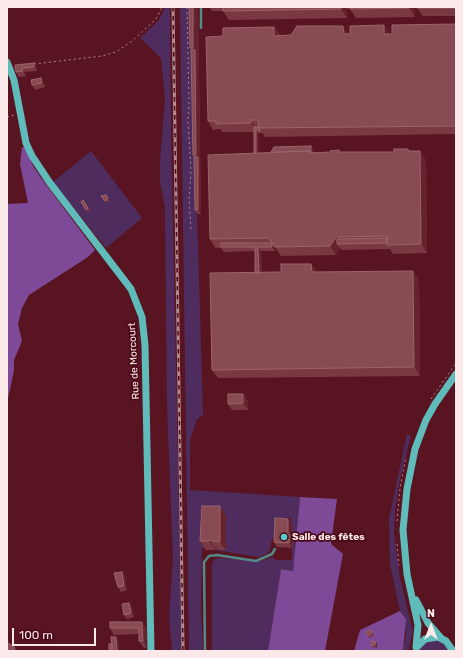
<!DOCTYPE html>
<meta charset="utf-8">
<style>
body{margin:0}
#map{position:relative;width:463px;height:658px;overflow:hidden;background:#581521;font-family:Rubik,sans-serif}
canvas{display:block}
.frame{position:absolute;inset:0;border:8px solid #fbe9ea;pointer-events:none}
.north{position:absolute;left:411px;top:606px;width:40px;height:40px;-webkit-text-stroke:3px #4c0818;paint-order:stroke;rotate:0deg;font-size:11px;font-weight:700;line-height:16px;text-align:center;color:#fbe9ea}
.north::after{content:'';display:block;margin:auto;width:14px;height:18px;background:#fbe9ea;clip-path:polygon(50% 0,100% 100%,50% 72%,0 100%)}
.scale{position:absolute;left:12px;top:628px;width:84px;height:18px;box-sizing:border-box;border:2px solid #fbe9ea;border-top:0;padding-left:5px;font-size:12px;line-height:14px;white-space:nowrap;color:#fbe9ea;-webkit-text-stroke:3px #4c0818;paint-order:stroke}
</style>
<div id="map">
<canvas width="463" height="658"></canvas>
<div class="frame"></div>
<div class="north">N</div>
<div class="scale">100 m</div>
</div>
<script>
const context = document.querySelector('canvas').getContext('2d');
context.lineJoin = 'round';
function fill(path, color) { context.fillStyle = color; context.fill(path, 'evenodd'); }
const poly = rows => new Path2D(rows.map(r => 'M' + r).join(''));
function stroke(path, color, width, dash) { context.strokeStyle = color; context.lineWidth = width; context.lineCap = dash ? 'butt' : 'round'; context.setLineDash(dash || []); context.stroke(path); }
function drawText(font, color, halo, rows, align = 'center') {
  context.font = font + ' Rubik,sans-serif'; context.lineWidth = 3.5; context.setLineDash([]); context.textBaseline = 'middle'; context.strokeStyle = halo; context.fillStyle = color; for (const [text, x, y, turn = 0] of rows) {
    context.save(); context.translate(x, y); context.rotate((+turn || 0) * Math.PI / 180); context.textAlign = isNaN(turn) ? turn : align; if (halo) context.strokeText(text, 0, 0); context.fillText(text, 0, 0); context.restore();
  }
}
fill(poly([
 [165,7,170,7,171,132,182,651,172,651,169,616,173,559,167,405,165,207,160,182,160,161,165,99,161,58,140,38,159,20],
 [180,7,191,7,203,415,197,419,190,440,190,490,300,497,293,571,281,569,268,651,212,651,212,563,215,559,219,558,261,561,273,557,275,560,292,560,291,518,282,519,276,524,277,537,272,539,269,552,259,557,202,548,201,609,203,651,189,651],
 [91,151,142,218,106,248,53,182],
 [407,434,411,436,400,479,395,510,394,534,400,578,413,631,408,651,403,651,406,634,403,614,400,611,390,564,389,519],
 [437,640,444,644,449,651,417,651,426,641]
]), '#4f2c5e');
fill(poly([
 [22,147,26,148,33,166,42,179,95,250,88,257,29,295,22,308,18,324,22,341,14,360,14,370,7,404,7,204,28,203,20,164],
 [300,497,337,499,331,544,343,554,325,651,268,651,281,569,293,571],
 [400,611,406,619,403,651,354,651,360,630]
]), '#7e4996');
stroke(poly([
 [187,7,189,102,188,121,191,171,189,199,191,231],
 [34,64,102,56,116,52,132,41,156,19,162,7],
 [7,117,14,115],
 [431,399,456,363],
 [397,521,400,488,406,457],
 [397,544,399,565]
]), '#b1898f', 1, [2, 3]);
stroke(poly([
 [201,7,201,28],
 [205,651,204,562,209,556,217,555,256,561,272,554,275,549]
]), '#538a89', 2.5);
stroke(poly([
 [7,62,14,80,26,143,32,156,50,183,131,289,142,317,145,345,151,651],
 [416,600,428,623,442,639],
 [416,647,418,625,407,574,403,530,407,489,415,449,426,420,435,404,456,374],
 [417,647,425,639,438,637,446,641,453,651]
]), '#5fbcbb', 7);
const rail = poly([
 [173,7,183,651]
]);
stroke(rail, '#b48d93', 3);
stroke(rail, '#4c0818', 1.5, [4.5]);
fill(poly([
 [198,7,201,214,198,214,195,210,194,157,193,155,191,50,190,48],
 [209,7,456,7,456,16,423,16,417,8,415,8,415,17,356,18,350,9,347,9,347,18,229,20,223,11,212,11],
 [456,24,456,134,265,137,262,133,259,133,259,153,394,152,408,149,410,151,426,160,427,253,393,254,390,249,342,250,340,248,336,255,281,256,275,247,275,251,261,251,262,273,281,272,311,264,317,272,419,279,420,376,218,378,212,370,255,273,255,251,224,252,221,248,215,248,210,239,254,153,254,132,222,132,220,129,213,130,208,121,223,36,274,27,280,35,392,34],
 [15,65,37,67,37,71,25,72,26,76,19,77,16,72],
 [44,82,45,87,35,90,32,85],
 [106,195,110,201,107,203,101,196],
 [83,200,90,210,87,212,81,202],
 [243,394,248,401,248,410,232,410,228,404],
 [220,506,226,515,226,550,218,550,216,548,215,548,215,550,206,550,200,541],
 [292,524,291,536,293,539,292,548,277,547,274,542],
 [122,572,125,576,127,590,121,592,118,587],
 [129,603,132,607,134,617,127,619,124,615],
 [110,622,147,628,147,648,144,648,139,641,139,634,114,635,110,628],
 [371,630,374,635,369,638,366,632],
 [376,642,377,644,377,648,373,647,371,645]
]), '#7a3842');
fill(poly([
 [193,7,198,7,201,214,198,210,198,157,196,155,195,50,193,48],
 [341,7,346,7,347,9,347,18,341,9],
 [409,7,414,7,415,8,415,17,409,8],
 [384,25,390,34,384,34],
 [343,26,349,34,344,34],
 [274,27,280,36,274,36],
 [34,63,37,67,37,71,34,67],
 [22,68,25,72,26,76,23,71],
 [41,78,44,82,45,87,42,83],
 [251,120,258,131,257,131,259,133,259,156,256,154,256,130,251,123],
 [311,146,315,153,311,153],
 [420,151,426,160,427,253,421,244],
 [336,237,341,244,337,244,340,248,336,255,330,246],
 [272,243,275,247,275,251,272,247],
 [258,247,261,251,262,281,259,277],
 [311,264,317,272,312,272],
 [413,271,419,279,420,376,414,367],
 [243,394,248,401,248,410,243,403],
 [220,506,226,515,226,550,220,542],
 [288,519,292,524,291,536,293,539,292,548,289,543,288,534],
 [209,540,215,548,215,550,209,541],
 [122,572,125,576,127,590,124,586],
 [129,603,132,607,134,617,131,613],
 [142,622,147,628,147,648,143,641],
 [116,637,119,642,119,651,117,651],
 [376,642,377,644,377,648,375,645],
 [15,648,17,651,13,651]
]), '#66222d');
const building = poly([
 [189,7,193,7,193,48,190,48,189,7],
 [223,7,341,7,341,9,223,11,223,7],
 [350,7,409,7,409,8,350,9,350,7],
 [417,7,456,7,456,8,417,8,417,7],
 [456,24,456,126,259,128,258,120,251,120,251,123,216,124,216,121,208,121,206,37,223,36,223,28,274,27,274,36,291,35,297,26,343,26,344,34,350,34,350,26,384,25,384,34,392,34,392,25,456,24],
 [191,50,195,50,196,155,193,155,191,50],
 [34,63,34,67,22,68,23,71,16,72,15,65,34,63],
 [41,78,42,83,32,85,31,80,41,78],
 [254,127,256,127,256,153,254,153,254,127],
 [255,127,259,127,259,128,260,131,258,131,255,127],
 [311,146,311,153,310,151,271,152,274,147,311,146],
 [394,149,408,149,408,151,420,151,421,244,387,245,387,236,336,237,330,246,275,247,269,238,210,239,208,155,310,151,310,153,331,152,330,151,339,150,339,152,394,152,394,149],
 [194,157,198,157,198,210,195,210,194,157],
 [106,195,108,198,105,201,101,196,106,195],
 [83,200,88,208,86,210,81,202,83,200],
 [387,238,387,243,337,244,337,239,387,238],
 [221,243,272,243,272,247,258,247,259,273,255,273,255,247,221,247,221,243],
 [281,264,311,264,312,272,413,271,414,367,212,370,210,273,281,272,281,264],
 [228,394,243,394,243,403,228,404,228,394],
 [202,506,220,506,220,542,212,541,212,540,209,540,209,541,200,541,202,506],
 [275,518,288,519,288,534,290,535,289,543,274,542,275,518],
 [122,572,124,586,118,587,114,573,122,572],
 [129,603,131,613,124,615,122,604,129,603],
 [110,622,142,622,143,641,139,641,139,628,110,628,110,622],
 [371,630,372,633,368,636,366,632,371,630],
 [111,637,116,637,117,651,112,651,111,637],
 [372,641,376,642,375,645,371,645,372,641],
 [7,642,15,648,13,651,10,651,7,649,7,642],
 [109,644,112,644,112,651,109,651,109,644]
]);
fill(building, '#884b54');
stroke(building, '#9a646b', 1);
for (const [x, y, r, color] of [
 [284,537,4,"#52cdcc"]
]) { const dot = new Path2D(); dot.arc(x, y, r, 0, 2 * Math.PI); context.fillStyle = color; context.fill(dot); stroke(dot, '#4c0818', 1.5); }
drawText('10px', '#fbe9ea', '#4c0818', [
 ["Rue de Morcourt",134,361,-93]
]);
drawText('bold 10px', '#fbe9ea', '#4c0818', [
 ["Salle des fêtes",292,537]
], 'left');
</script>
